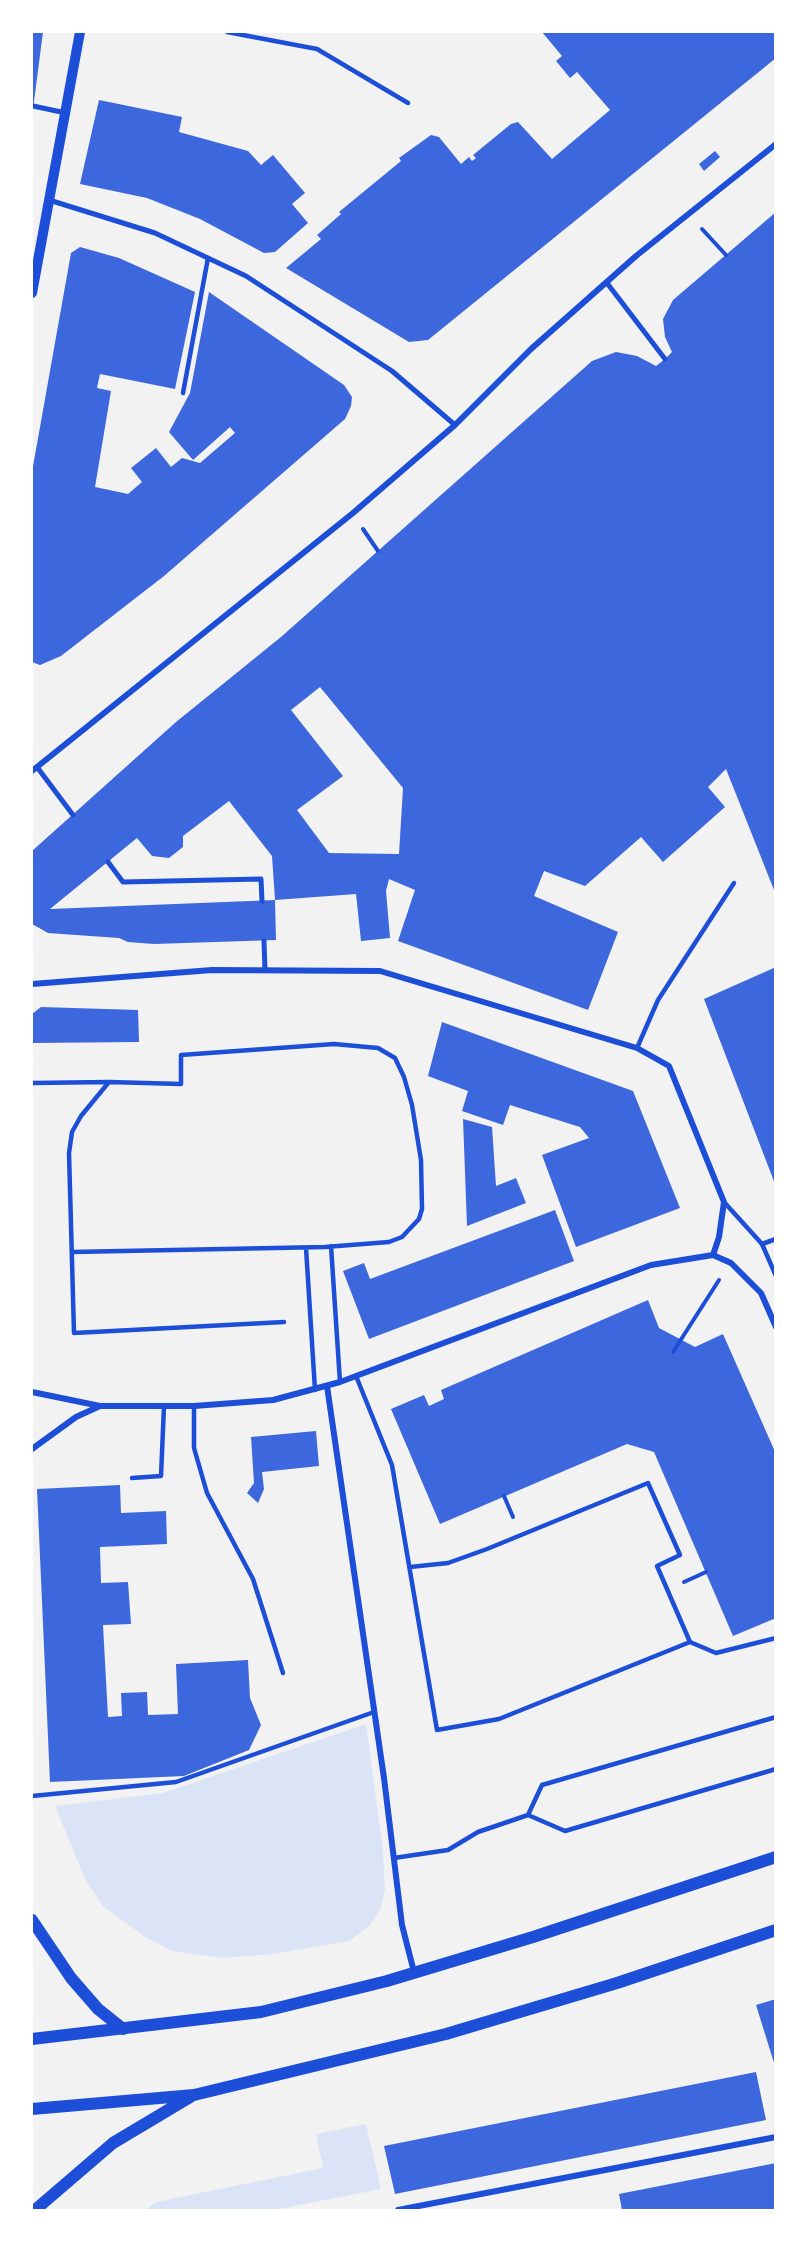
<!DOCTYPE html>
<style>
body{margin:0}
#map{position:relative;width:807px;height:2242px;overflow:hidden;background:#f2f2f2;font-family:"PT Sans Narrow",sans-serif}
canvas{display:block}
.frame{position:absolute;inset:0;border:33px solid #fff;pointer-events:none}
</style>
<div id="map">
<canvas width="807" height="2242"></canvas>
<div class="frame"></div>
</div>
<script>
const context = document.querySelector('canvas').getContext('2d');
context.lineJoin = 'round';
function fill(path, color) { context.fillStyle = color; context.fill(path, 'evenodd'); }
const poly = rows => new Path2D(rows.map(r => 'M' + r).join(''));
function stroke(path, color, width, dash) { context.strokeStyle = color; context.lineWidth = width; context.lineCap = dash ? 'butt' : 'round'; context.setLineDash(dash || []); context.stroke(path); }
fill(poly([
 [366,1724,383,1850,385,1890,381,1908,370,1925,349,1941,273,1954,223,1958,172,1951,144,1936,103,1906,85,1879,55,1806,163,1793],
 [366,2124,381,2189,274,2210,146,2210,156,2202,323,2168,316,2134]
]), '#dbe4f7');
fill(poly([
 [32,32,43,32,33,109,32,109],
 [542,32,776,32,776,58,428,340,409,342,286,268,321,239,317,235,341,214,339,212,401,161,399,158,431,135,439,137,461,164,469,157,472,161,476,158,473,155,511,124,518,122,552,159,610,110,577,72,570,78,556,61,562,56],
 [99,100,182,117,179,132,248,151,261,165,273,155,305,193,292,204,308,223,275,252,264,253,200,219,147,198,80,184],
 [715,151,720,157,704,171,699,164],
 [776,212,776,895,726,769,708,787,725,807,663,862,641,837,585,886,544,871,534,896,618,932,588,1010,398,941,415,890,389,879,386,891,390,938,361,941,356,894,275,900,272,856,229,801,183,836,183,847,169,858,152,856,137,838,50,909,275,900,276,940,154,944,128,942,119,938,48,933,32,924,32,851,176,722,281,637,592,361,616,352,637,356,656,366,665,359,672,352,665,337,663,319,673,300],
 [320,687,403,788,399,854,329,853,297,810,343,776,291,710],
 [80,247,119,258,195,292,175,389,100,374,97,388,111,391,95,487,128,494,142,482,131,468,156,448,171,467,182,458,200,463,235,433,230,427,193,460,169,432,190,393,209,292,344,385,352,397,351,406,345,419,164,576,61,656,40,665,32,662,32,472,71,253],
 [776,967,776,1184,775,1184,704,999],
 [41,1007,138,1010,139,1042,32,1043,32,1014],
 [442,1022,633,1091,680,1208,576,1247,542,1155,589,1138,580,1127,510,1105,503,1125,462,1111,468,1091,428,1076],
 [463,1119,492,1127,496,1186,516,1178,526,1203,467,1226],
 [555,1210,574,1261,369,1339,343,1271,364,1263,370,1279],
 [648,1300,659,1328,695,1347,723,1334,776,1454,776,1618,733,1636,654,1452,627,1444,440,1524,391,1409,424,1395,429,1406,444,1399,441,1390],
 [316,1431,319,1466,262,1472,264,1489,258,1503,247,1493,254,1483,251,1437],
 [120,1485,121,1513,166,1511,167,1544,100,1547,101,1583,128,1582,131,1624,103,1625,108,1717,122,1716,121,1693,147,1692,148,1715,178,1714,176,1664,248,1660,250,1698,261,1725,249,1750,184,1776,50,1782,37,1489],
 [776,1999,776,2066,775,2066,756,2005],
 [756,2072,766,2120,395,2194,384,2146],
 [776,2163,776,2210,622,2210,619,2194]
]), '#3d67dc');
stroke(poly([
 [702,229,726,255],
 [363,529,378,551],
 [673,1352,719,1280],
 [504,1496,513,1517],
 [684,1582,706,1572]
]), '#1d4ed8', 4);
stroke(poly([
 [227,32,317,49,408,103],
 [183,393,208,258],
 [637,1048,658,1000,734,883],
 [32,1083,109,1082],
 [724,1202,762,1244,776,1276],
 [331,1246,340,1382],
 [306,1248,315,1390],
 [72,1252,325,1247,389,1242,402,1237,419,1219,422,1209,421,1160,412,1105,404,1077,395,1058,378,1048,334,1044,181,1055,181,1084,109,1082,81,1116,72,1132,69,1153,74,1333,284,1322],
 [356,1376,392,1465,437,1730,499,1719,690,1642,657,1566,680,1555,648,1483,487,1549,448,1563,410,1567],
 [194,1406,194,1448,207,1493,253,1579,283,1673],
 [132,1478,161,1476,164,1406],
 [690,1642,716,1653,776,1638],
 [32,1796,176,1782,374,1712],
 [528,1815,542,1785,776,1717],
 [394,1858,448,1850,478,1832,528,1815,565,1831,776,1769]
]), '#1d4ed8', 4.5);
stroke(poly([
 [33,106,66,113],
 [49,200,155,233,246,276,392,371,455,425],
 [607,283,665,359],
 [37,767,73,815],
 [108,862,123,882,261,879,262,901],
 [264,941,265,970],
 [762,1244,776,1239]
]), '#1d4ed8', 5);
stroke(poly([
 [32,771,353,513,455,425,531,349,636,256,776,144],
 [32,984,212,970,380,971,637,1048,669,1066,724,1202,719,1237,713,1255],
 [327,1386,384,1778,402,1925,414,1972],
 [32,1392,100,1406,194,1406,273,1400,340,1382,651,1265,713,1255,731,1263,761,1293,776,1327],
 [32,1449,76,1417,100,1406],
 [398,2210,776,2137]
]), '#1d4ed8', 6);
stroke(poly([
 [32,293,80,32]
]), '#1d4ed8', 10);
stroke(poly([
 [32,1920,71,1978,98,2009,123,2029],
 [32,2039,261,2012,387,1981,533,1937,776,1857],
 [32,2109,194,2095,446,2034,617,1983,776,1930],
 [35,2210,113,2143,190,2097]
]), '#1d4ed8', 12);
</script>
